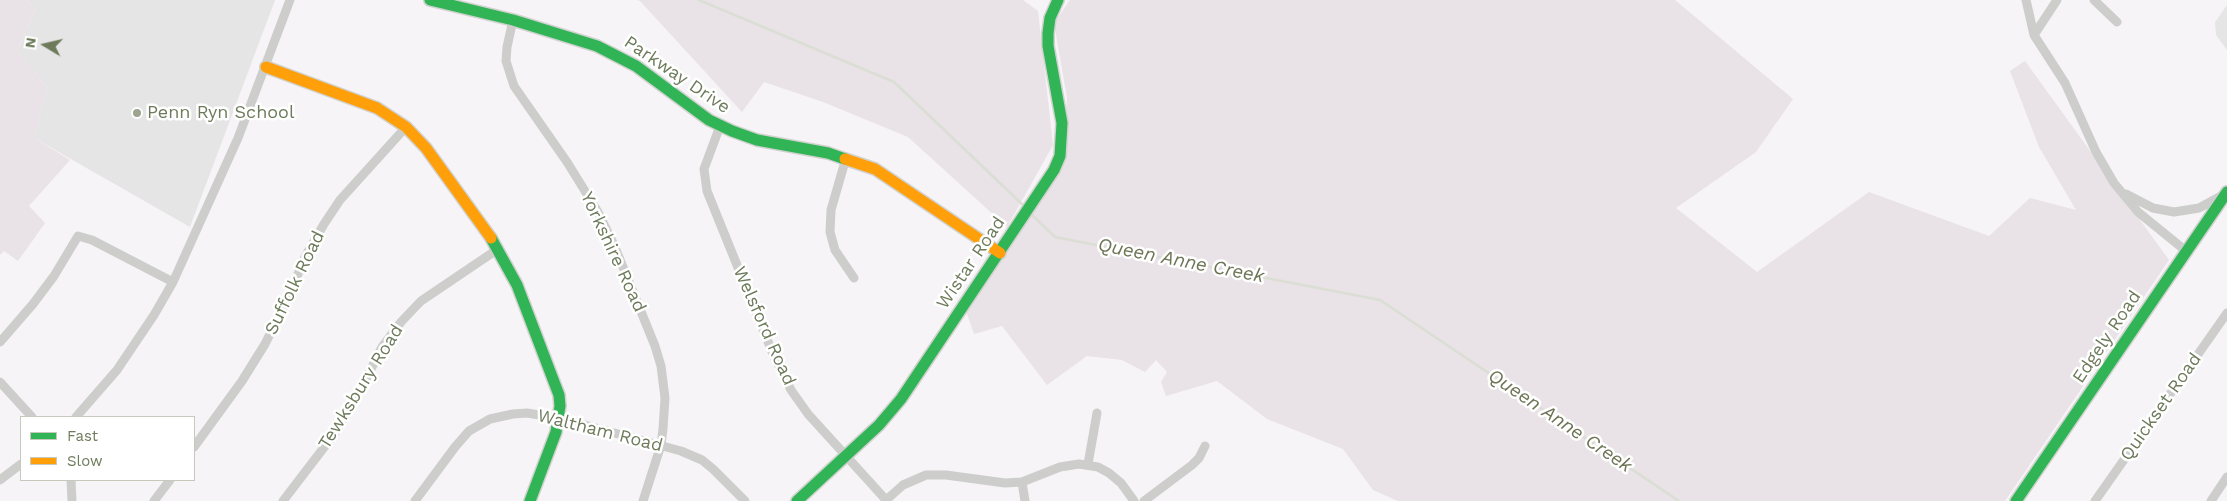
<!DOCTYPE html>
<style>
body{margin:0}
#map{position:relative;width:2227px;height:501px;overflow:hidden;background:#f6f4f6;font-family:"Work Sans",sans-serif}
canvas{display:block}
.legend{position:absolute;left:20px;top:416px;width:175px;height:65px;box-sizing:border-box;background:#fff;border:1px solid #c5cabd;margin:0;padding:6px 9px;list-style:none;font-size:15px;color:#6d7b5b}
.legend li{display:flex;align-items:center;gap:10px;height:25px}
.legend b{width:25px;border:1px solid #c5cabd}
.north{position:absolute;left:20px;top:20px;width:50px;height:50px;-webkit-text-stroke:4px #fff;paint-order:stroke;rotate:279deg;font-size:14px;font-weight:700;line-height:20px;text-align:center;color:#6d7b5b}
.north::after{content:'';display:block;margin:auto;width:18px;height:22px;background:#6d7b5b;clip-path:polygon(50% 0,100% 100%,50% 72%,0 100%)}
</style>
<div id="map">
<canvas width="2227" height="501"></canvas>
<ul class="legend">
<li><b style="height:6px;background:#30b455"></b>Fast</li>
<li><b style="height:6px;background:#ff9f0a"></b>Slow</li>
</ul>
<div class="north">N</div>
</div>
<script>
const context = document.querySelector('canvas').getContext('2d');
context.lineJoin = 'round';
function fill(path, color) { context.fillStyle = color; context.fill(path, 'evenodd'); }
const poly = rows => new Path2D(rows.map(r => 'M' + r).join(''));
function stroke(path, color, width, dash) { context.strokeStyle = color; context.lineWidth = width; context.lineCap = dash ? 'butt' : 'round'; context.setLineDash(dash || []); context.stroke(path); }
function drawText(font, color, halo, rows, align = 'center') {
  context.font = font + ' "Work Sans",sans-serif'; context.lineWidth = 5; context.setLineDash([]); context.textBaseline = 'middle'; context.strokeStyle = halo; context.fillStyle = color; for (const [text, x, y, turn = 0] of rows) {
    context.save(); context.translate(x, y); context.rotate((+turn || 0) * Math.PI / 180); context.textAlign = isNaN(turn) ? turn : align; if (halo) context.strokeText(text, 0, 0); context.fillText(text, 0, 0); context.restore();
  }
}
fill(poly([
 [27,0,275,0,190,227,34,138,47,88,17,50,36,9],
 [2227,5,2227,50,2216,35,2215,22]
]), '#e6e5e5');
fill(poly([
 [0,0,27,0,36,9,17,50,47,88,34,138,70,160,29,206,45,223,18,261,4,251,0,255],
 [637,0,1023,0,1038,11,1053,145,1007,227,908,137,823,102,764,82,742,112,640,1],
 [1070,0,1675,0,1793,99,1756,152,1676,208,1757,272,1869,192,1989,236,2030,198,2076,210,2039,147,2010,71,2025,61,2169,260,2005,501,1398,501,1373,490,1343,449,1267,419,1217,381,1166,396,1161,382,1167,372,1156,360,1145,372,1122,360,1087,356,1047,385,1002,326,974,334,966,311,1063,167,1067,98,1054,23]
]), '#e9e2e6');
stroke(poly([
 [699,0,894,82,1024,206],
 [1031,214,1055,237,1380,300,1679,501]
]), '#dbded4', 2.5);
const fast = poly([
 [430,0,513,20,597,46,636,66,709,120,732,131,757,140,828,153,845,159],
 [491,238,517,285,559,395,560,406,556,432,530,501],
 [797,501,879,425,901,399,1054,170,1060,156,1062,123,1048,46,1048,33,1050,18,1058,0],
 [2016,501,2227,192]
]);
const slow = poly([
 [266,67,377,108,406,127,426,148,491,238],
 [845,159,875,169,1000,253]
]);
stroke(fast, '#d1d2d0', 14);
stroke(slow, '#d1d2d0', 14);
stroke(poly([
 [2026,0,2034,35,2065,83,2096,152,2114,183,2138,212,2186,251],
 [2094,0,2117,22],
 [513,20,507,47,506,61,514,86,567,162,598,212,614,245,655,346,661,366,665,398,663,429,661,445,643,501],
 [2034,35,2057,0],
 [720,126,704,169,707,191,773,354,791,390,808,414,887,501],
 [846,158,831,210,830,232,835,250,854,278],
 [2126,194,2153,208,2174,212,2199,208,2223,195],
 [0,342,33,304,54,276,78,236,92,240,173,282],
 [0,382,32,417],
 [76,417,117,370,154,315,173,282,238,138,290,0],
 [194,447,242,381,265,344,289,296,305,257,324,224,340,200,406,127],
 [1088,464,1097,413],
 [0,480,21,464],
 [71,480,72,501],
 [1022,482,1025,501],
 [154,501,170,480],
 [283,501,335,433,363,385,382,347,401,322,421,301,498,249],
 [415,501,455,447,469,431,490,419,513,414,527,413,559,418,681,451,702,460,713,469,745,501],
 [885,501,903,485,926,475,946,475,1005,483,1022,482,1060,467,1079,464,1098,467,1109,473,1121,483,1134,501],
 [1144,501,1192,465,1199,458,1205,446],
 [2095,501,2227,313],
 [2211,501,2227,477]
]), '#cdcecc', 9);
stroke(fast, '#30b455', 11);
stroke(slow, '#ff9f0a', 11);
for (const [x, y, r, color] of [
 [137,113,5,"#9da591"]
]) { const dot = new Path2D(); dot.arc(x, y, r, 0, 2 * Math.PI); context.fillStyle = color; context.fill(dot); stroke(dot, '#fff', 2); }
drawText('18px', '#6d7b5b', '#fff', [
 ["Parkway Drive",677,75,34],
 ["Yorkshire Road",613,252,65],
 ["Wistar Road",971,263,-56],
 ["Suffolk Road",295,283,-64],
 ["Welsford Road",764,326,66],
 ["Edgely Road",2107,337,-56],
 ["Tewksbury Road",361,387,-58],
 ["Quickset Road",2161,407,-55],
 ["Waltham Road",600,431,14]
]);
drawText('18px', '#6d7b5b', '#fff', [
 ["Penn Ryn School",147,113]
], 'left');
drawText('italic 19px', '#6d7555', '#fff', [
 ["Queen Anne Creek",1181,261,11],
 ["Queen Anne Creek",1560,421,34]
]);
</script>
